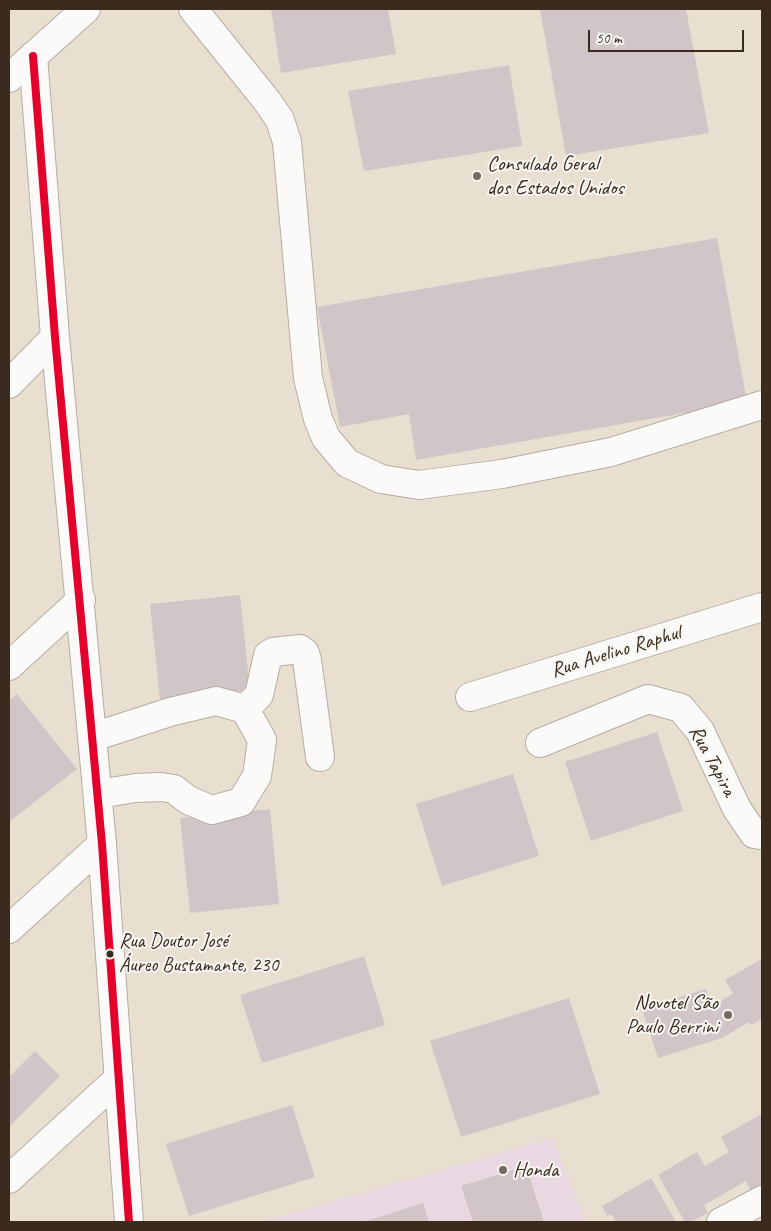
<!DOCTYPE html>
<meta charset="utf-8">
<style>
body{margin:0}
#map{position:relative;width:771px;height:1231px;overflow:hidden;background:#e8dfd1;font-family:Caveat,sans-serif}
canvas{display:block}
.frame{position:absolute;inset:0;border:10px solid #3b2a1e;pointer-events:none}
.scale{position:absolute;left:588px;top:30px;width:156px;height:22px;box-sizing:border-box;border:2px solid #3b2a1e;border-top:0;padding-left:6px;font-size:15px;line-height:18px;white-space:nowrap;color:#3b2a1e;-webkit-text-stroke:4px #f6f6f2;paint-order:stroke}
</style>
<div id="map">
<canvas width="771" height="1231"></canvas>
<div class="frame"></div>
<div class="scale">50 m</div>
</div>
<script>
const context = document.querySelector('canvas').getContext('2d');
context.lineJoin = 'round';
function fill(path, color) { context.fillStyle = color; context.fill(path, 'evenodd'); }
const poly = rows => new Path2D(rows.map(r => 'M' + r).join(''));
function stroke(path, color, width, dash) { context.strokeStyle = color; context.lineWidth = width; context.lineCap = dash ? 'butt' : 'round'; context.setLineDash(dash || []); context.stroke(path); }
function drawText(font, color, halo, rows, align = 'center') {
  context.font = font + ' Caveat,sans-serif'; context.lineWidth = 4; context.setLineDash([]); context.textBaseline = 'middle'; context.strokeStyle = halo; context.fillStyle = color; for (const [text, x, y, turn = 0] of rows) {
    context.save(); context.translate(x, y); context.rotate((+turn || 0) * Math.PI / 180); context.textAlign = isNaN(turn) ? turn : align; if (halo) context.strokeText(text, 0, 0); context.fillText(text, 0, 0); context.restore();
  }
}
fill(poly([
 [553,1138,585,1222,262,1222]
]), '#e9d8e1');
fill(poly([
 [271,9,388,9,396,54,281,73],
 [540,9,686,9,709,133,566,156],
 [509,65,522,146,364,171,348,91],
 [717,238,747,402,416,460,409,414,340,427,317,307],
 [240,595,250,690,160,699,150,604],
 [17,694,77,769,9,822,9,700],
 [657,732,683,811,591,841,565,762],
 [513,774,539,856,442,886,416,804],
 [270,809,279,904,190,913,180,818],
 [364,956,385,1025,262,1063,240,995],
 [762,959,762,1019,751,1025,749,1022,722,1038,658,1058,642,1009,706,989,712,1007,733,993,725,980],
 [569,998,600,1094,461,1137,430,1041],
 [35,1051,60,1076,9,1127,9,1077],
 [292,1105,315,1177,189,1216,166,1144],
 [762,1114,762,1187,752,1193,746,1181,704,1205,708,1213,691,1222,685,1222,658,1175,697,1152,705,1166,729,1152,721,1137],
 [526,1166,544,1222,473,1222,461,1186],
 [651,1178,676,1222,616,1222,611,1214,607,1216,602,1206],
 [423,1203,429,1222,363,1222]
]), '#d1c5c7');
const minor = poly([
 [193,9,267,101,280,120,287,142,308,378,318,419,326,438,347,463,381,479,419,485,502,474,611,452,762,405],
 [33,56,55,337,102,844,129,1222],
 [9,78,86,9],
 [9,384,55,337],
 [9,666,81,600],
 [470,697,762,607],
 [245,709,259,695,268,655,273,652,300,649,305,653,307,660,320,757],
 [93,737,170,712,216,701,245,709,262,740,257,776,241,802,212,810,188,800,174,789,161,787,136,788,98,794],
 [540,743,648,699,681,708,700,731,737,809,754,834,762,835],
 [9,929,102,844],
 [9,1179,119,1078],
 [721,1222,762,1200]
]);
stroke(minor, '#b4aea3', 30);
stroke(minor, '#fcfaf8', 28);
stroke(poly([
 [33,56,55,337,102,844,129,1222]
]), '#e4002b', 8);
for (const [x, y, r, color] of [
 [477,176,5,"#78695d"],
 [110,954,4.5,"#3b2a1e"],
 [728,1015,5,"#78695d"],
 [503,1170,5,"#78695d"]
]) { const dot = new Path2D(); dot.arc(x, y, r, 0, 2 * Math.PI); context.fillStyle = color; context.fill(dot); stroke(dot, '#f6f6f2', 2); }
drawText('20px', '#3b2a1e', '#f6f6f2', [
 ["Rua Doutor José",119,942],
 ["Áureo Bustamante, 230",119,966]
], 'left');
drawText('21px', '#3b2a1e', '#f6f6f2', [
 ["Consulado Geral",487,164],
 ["dos Estados Unidos",487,188],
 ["Novotel São",718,1003,"right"],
 ["Paulo Berrini",718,1027,"right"],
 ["Honda",513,1170]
], 'left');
drawText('21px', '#3b2a1e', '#f6f6f2', [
 ["Rua Avelino Raphul",616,652,-17],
 ["Rua Tapira",712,761,62]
]);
</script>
